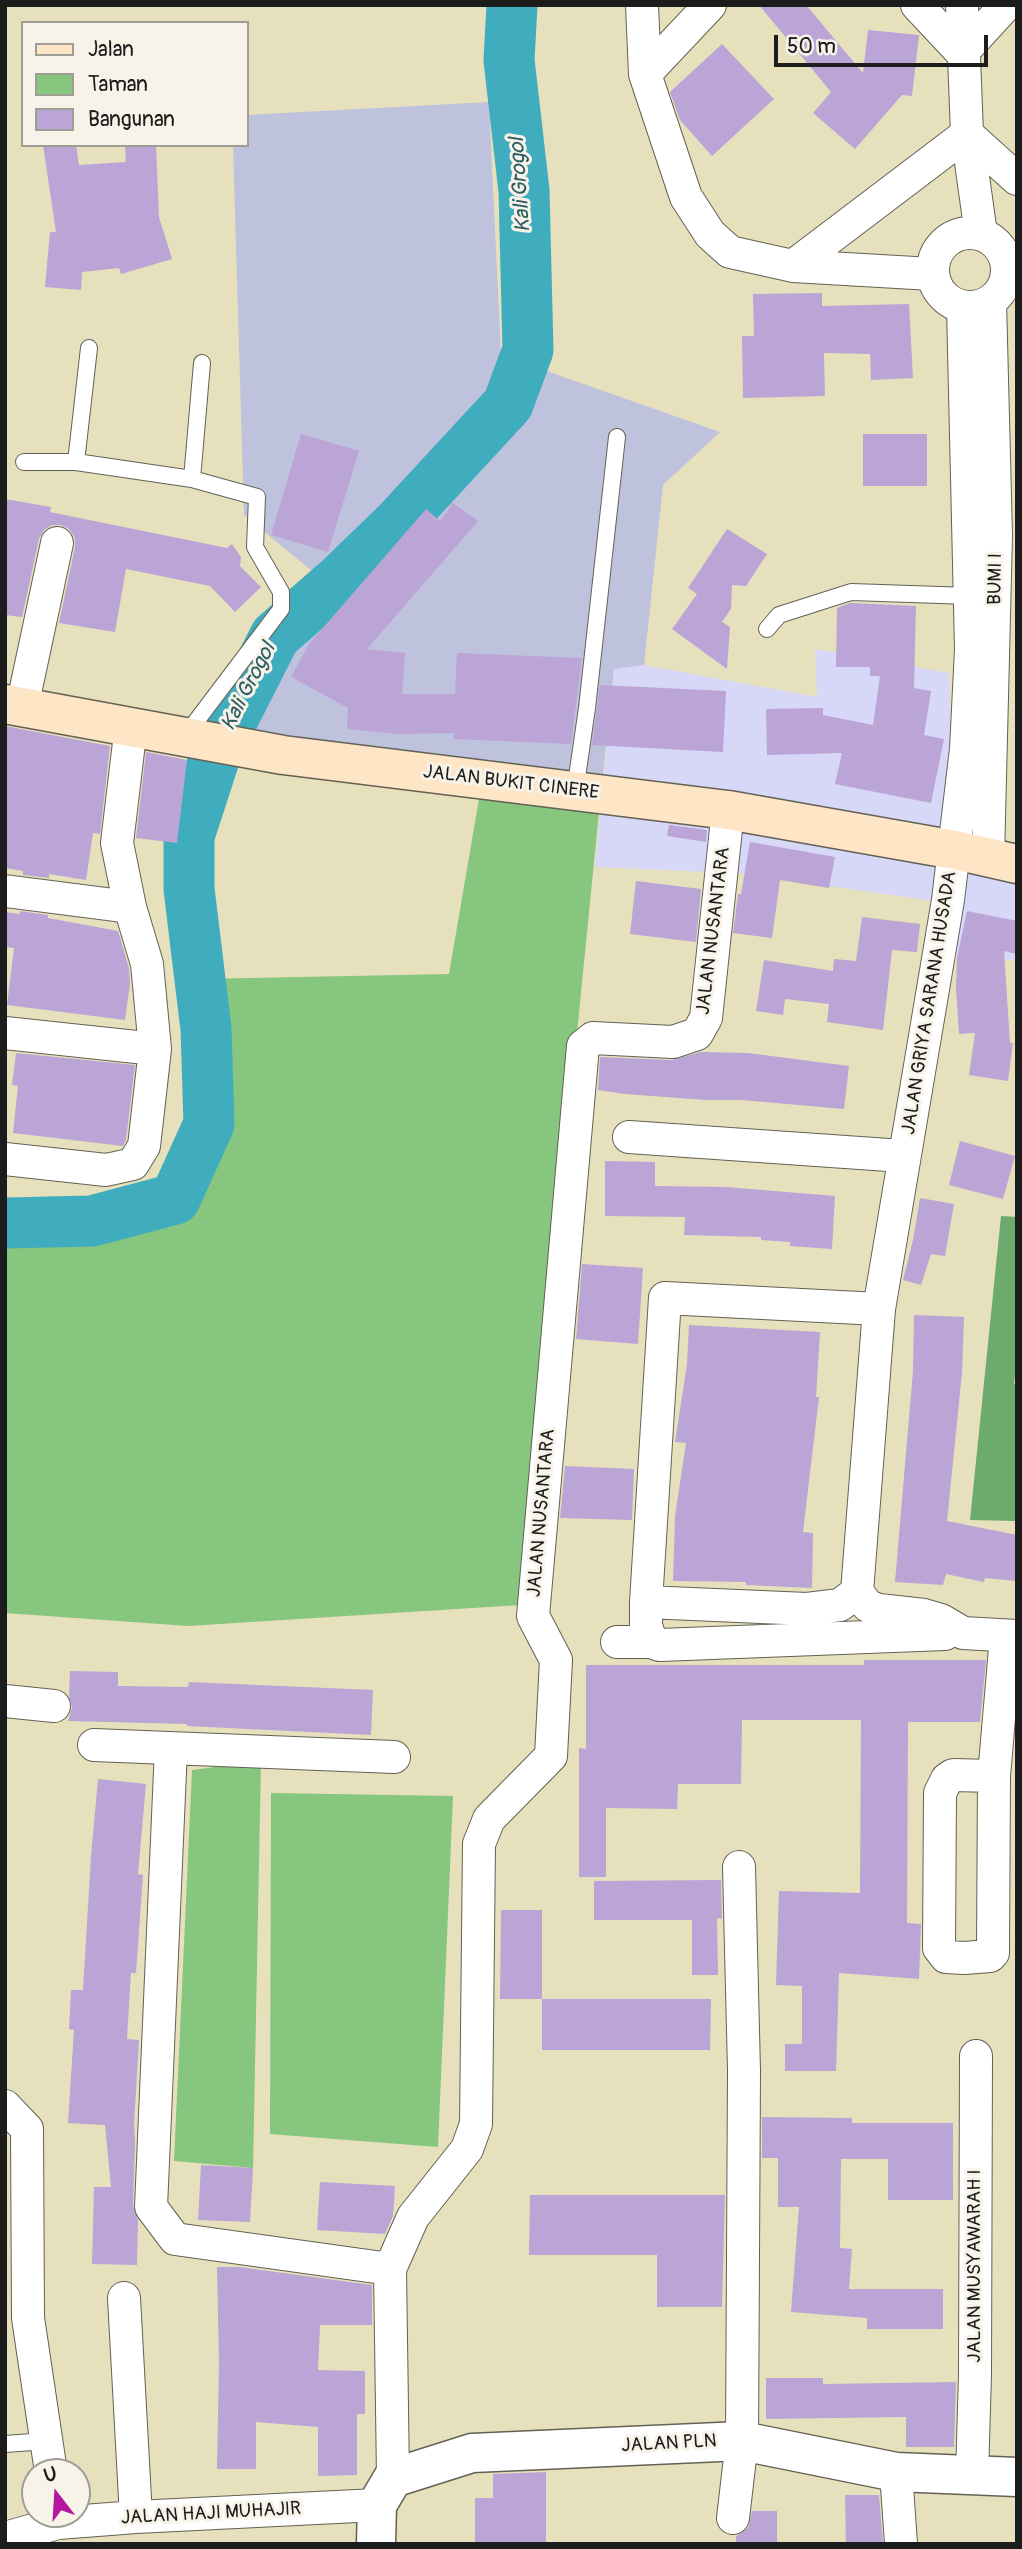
<!DOCTYPE html>
<style>
body{margin:0}
#map{position:relative;width:1022px;height:2549px;overflow:hidden;background:#e7e0bc;font-family:Pangolin,sans-serif}
canvas{display:block}
.frame{position:absolute;inset:0;border:7px solid #1c1c1c;pointer-events:none}
.legend{position:absolute;left:21px;top:21px;width:228px;height:126px;box-sizing:border-box;background:#f7f3e8;border:2px solid #9f9d96;margin:0;padding:9px 12px;list-style:none;font-size:21px;color:#1c1c1c}
.legend li{display:flex;align-items:center;gap:14px;height:35px}
.legend b{width:35px;border:2px solid #9f9d96}
.north{position:absolute;left:21px;top:2458px;width:70px;height:70px;box-sizing:border-box;background:#f7f3e8;border:2px solid #9f9d96;border-radius:50%;rotate:343deg;font-size:19px;font-weight:700;line-height:28px;text-align:center;color:#1c1c1c}
.north::after{content:'';display:block;margin:auto;width:24px;height:32px;background:#b5179e;clip-path:polygon(50% 0,100% 100%,50% 72%,0 100%)}
.scale{position:absolute;left:774px;top:35px;width:214px;height:32px;box-sizing:border-box;border:4px solid #1c1c1c;border-top:0;padding-left:9px;font-size:21px;line-height:24px;white-space:nowrap;color:#1c1c1c;-webkit-text-stroke:5px #f7f3e8;paint-order:stroke}
</style>
<div id="map">
<canvas width="1022" height="2549"></canvas>
<div class="frame"></div>
<ul class="legend">
<li><b style="height:9px;background:#fde5c5"></b>Jalan</li>
<li><b style="height:19px;background:#86c67e"></b>Taman</li>
<li><b style="height:19px;background:#bba4d6"></b>Bangunan</li>
</ul>
<div class="north">U</div>
<div class="scale">50 m</div>
</div>
<script>
const context = document.querySelector('canvas').getContext('2d');
context.lineJoin = 'round';
function fill(path, color) { context.fillStyle = color; context.fill(path, 'evenodd'); }
const poly = rows => new Path2D(rows.map(r => 'M' + r).join(''));
function stroke(path, color, width, dash) { context.strokeStyle = color; context.lineWidth = width; context.lineCap = dash ? 'butt' : 'round'; context.setLineDash(dash || []); context.stroke(path); }
function drawText(font, color, halo, rows, align = 'center') {
  context.font = font + ' Pangolin,sans-serif'; context.lineWidth = 6; context.setLineDash([]); context.textBaseline = 'middle'; context.strokeStyle = halo; context.fillStyle = color; for (const [text, x, y, turn = 0] of rows) {
    context.save(); context.translate(x, y); context.rotate((+turn || 0) * Math.PI / 180); context.textAlign = isNaN(turn) ? turn : align; if (halo) context.strokeText(text, 0, 0); context.fillText(text, 0, 0); context.restore();
  }
}
fill(poly([
 [815,649,949,673,954,837,1017,852,1017,960,929,954,935,901,733,873,595,867,614,668,644,665,817,697]
]), '#d7d7f8');
fill(poly([
 [489,102,501,355,720,432,663,485,644,665,614,669,600,802,236,739,245,669,311,570,244,515,233,145,247,145,247,115]
]), '#bfc2dd');
fill(poly([
 [481,787,600,802,520,1605,188,1626,5,1613,5,1223,92,1221,175,1199,209,1124,206,1029,200,979,449,974],
 [261,1761,253,2168,174,2161,192,1770],
 [271,1793,453,1796,438,2147,270,2134]
]), '#86c67e');
fill(poly([
 [1001,1216,1017,1217,1017,1358,1014,1384,1017,1385,1017,1521,970,1520]
]), '#6cab6d');
stroke(poly([
 [5,1223,92,1221,175,1199,209,1124,206,1029,189,889,189,836,217,750,275,636,338,581,398,523,508,404,528,350,524,191,509,60,512,5]
]), '#40adbe', 51);
fill(poly([
 [759,5,806,5,863,73,868,30,919,35,912,96,902,95,855,149,813,113,831,92],
 [722,44,774,99,712,156,680,120,670,92],
 [43,145,76,145,79,165,126,162,125,145,156,145,159,217,172,259,121,274,119,268,82,272,81,290,45,287,50,232,56,232],
 [822,293,822,306,909,304,913,378,871,380,870,354,824,353,825,396,743,398,742,336,754,336,753,294],
 [301,434,359,451,328,552,271,535],
 [863,434,927,434,927,486,863,486],
 [5,499,51,507,50,512,227,548,232,544,241,557,240,566,261,587,235,612,210,586,126,569,115,632,59,623,75,547,75,538,69,529,61,525,52,525,44,530,39,539,22,617,5,615],
 [453,503,478,521,367,649,405,653,402,694,455,694,457,653,582,658,571,744,453,739,454,733,398,734,347,729,348,708,291,677,309,644,426,509,440,521],
 [727,529,767,554,746,586,732,585,731,609,722,622,730,627,727,669,672,629,697,594,688,588],
 [850,603,916,606,914,688,931,691,924,735,944,739,931,803,835,784,842,753,767,755,766,709,823,708,823,715,873,725,880,676,870,676,870,667,836,667,837,608],
 [600,685,726,691,723,752,592,745],
 [5,726,110,746,100,834,93,833,86,880,49,874,49,878,23,875,23,871,5,868],
 [146,752,187,760,177,843,136,838],
 [669,825,707,830,706,842,667,836],
 [750,842,835,857,829,888,780,880,772,938,733,933,738,894,741,894],
 [636,881,701,889,696,942,630,934],
 [20,911,48,915,48,918,118,931,129,968,130,984,125,1020,7,1005,14,948,5,947,5,912,20,914],
 [967,911,1017,921,1017,954,1004,951,1010,1043,1013,1043,1008,1081,969,1075,975,1033,959,1034,956,989,957,958],
 [862,917,920,924,917,952,892,950,883,1030,827,1022,829,1004,785,999,783,1015,756,1011,764,960,833,971,834,959,856,961],
 [701,1052,748,1053,849,1066,844,1109,742,1100,706,1100,625,1094,598,1090,600,1057,672,1060],
 [16,1053,135,1065,126,1140,123,1146,13,1133,18,1086,12,1085],
 [960,1141,1015,1156,1003,1199,949,1185],
 [605,1161,655,1162,655,1186,726,1187,835,1196,832,1249,790,1246,790,1242,761,1240,761,1237,684,1235,685,1217,605,1216],
 [920,1198,954,1204,945,1256,931,1254,921,1285,903,1280,913,1240],
 [582,1264,643,1268,638,1344,576,1339],
 [914,1315,964,1317,962,1373,947,1521,1017,1535,1017,1581,985,1578,984,1582,946,1574,943,1585,895,1582,913,1371],
 [689,1325,820,1332,816,1397,819,1397,803,1532,813,1533,812,1588,746,1585,746,1582,673,1581,675,1516,686,1443,675,1442,687,1364],
 [565,1466,634,1469,632,1520,560,1518],
 [864,1660,986,1660,980,1722,908,1722,907,1923,921,1924,919,1979,839,1973,836,2071,785,2071,785,2044,802,2044,802,1986,776,1985,779,1891,860,1893,861,1720,742,1720,741,1784,678,1784,677,1809,606,1808,606,1877,579,1877,579,1748,586,1749,586,1665,864,1665],
 [70,1671,118,1672,118,1686,188,1687,189,1682,373,1690,371,1735,187,1726,187,1724,68,1721,72,1707,69,1696],
 [98,1779,146,1784,138,1874,143,1875,136,1973,131,1973,127,2039,139,2040,134,2125,135,2143,133,2206,138,2220,137,2265,92,2264,94,2187,111,2187,105,2125,68,2123,74,2030,69,2029,71,1990,83,1990,91,1856],
 [721,1880,722,1919,717,1918,718,1975,692,1975,692,1920,594,1920,594,1881],
 [501,1910,542,1910,542,1999,500,1999],
 [542,1999,711,1999,710,2050,542,2050],
 [762,2117,852,2118,852,2123,953,2123,953,2200,888,2200,888,2159,841,2159,840,2248,852,2249,849,2289,943,2289,943,2329,867,2329,867,2318,791,2312,799,2207,778,2207,778,2158,762,2158],
 [201,2165,253,2168,250,2222,198,2220],
 [320,2182,395,2186,393,2216,385,2234,317,2230],
 [530,2195,725,2195,722,2307,657,2307,657,2255,529,2255],
 [217,2267,239,2267,372,2285,372,2325,320,2325,318,2370,365,2371,365,2414,357,2414,357,2475,318,2476,318,2427,256,2422,256,2469,217,2469,219,2362],
 [766,2378,823,2378,823,2384,956,2382,954,2447,906,2447,906,2417,766,2419],
 [546,2472,546,2544,475,2544,475,2498,493,2498,493,2474],
 [845,2495,879,2495,883,2543,846,2544],
 [752,2511,777,2511,777,2544,736,2544,736,2536,748,2528]
]), '#bba4d6');
const service = poly([
 [24,462,76,462,192,479,257,497,255,547,281,592,281,609,185,736],
 [76,462,89,348],
 [192,479,202,363],
 [767,629,779,615,851,592,970,596],
 [575,791,587,708,617,437],
 [5,2444,46,2441]
]);
const minor = poly([
 [642,5,645,74,686,197,710,234,730,252,793,266,932,274],
 [917,5,962,53,1006,5],
 [645,74,710,5],
 [967,134,981,234],
 [967,134,1017,179],
 '933 270a37 37 0 1 1 74 0a37 37 0 1 1-74 0Z',
 [793,266,967,134,962,5],
 [22,707,57,543],
 [988,858,996,535,990,301],
 [5,891,130,907],
 [5,1033,155,1049,147,964,130,907,117,843,131,726],
 [629,1137,903,1156],
 [5,1159,106,1170,133,1164,144,1146,155,1049],
 [879,1309,948,900,966,749,971,649,963,307],
 [857,1592,840,1605,807,1609,646,1602,665,1298,879,1309,857,1592,868,1606,879,1610,924,1615,941,1620,963,1633,1017,1636],
 [646,1602,646,1625,651,1642,660,1645,945,1634],
 [617,1642,651,1642],
 [5,1701,54,1706],
 [94,1745,394,1757],
 [171,1748,151,2207,175,2239,390,2269,393,2478],
 [994,1776,953,1775,947,1779,940,1793,939,1948,946,1957,964,1958,990,1956,993,1953,994,1776,1006,1637],
 [5,2106,27,2129,28,2318,51,2472],
 [390,2269,413,2217,467,2149,476,2124,479,1844,489,1819,551,1756,556,1660,533,1616,583,1046,593,1038,673,1042,697,1034,706,1018,728,810],
 [124,2298,136,2517],
 [896,2472,901,2544],
 [972,2476,975,2374,976,2056],
 [733,2518,742,2441,744,2071,739,1867],
 [5,2538,58,2523,136,2517,377,2505]
]);
const tertiary = poly([
 [376,2544,377,2505,393,2478,472,2453,742,2441,896,2472,1017,2477]
]);
const secondary = poly([
 [5,704,283,755,728,810,955,850,1017,864]
]);
stroke(service, '#636154', 18);
stroke(minor, '#636154', 34);
stroke(tertiary, '#636154', 41);
stroke(secondary, '#636154', 41);
stroke(service, '#fff', 16);
stroke(minor, '#fff', 32);
stroke(tertiary, '#fff', 38);
stroke(secondary, '#fde5c5', 38);
drawText('19px', '#1c1c1c', '#f7f3e8', [
 ["BUMI I",996,579,-89],
 ["JALAN BUKIT CINERE",511,783,7],
 ["JALAN NUSANTARA",714,931,-83],
 ["JALAN GRIYA SARANA HUSADA",930,1003,-81],
 ["JALAN NUSANTARA",542,1513,-85],
 ["JALAN MUSYAWARAH I",975,2266,-90],
 ["JALAN PLN",669,2444,-3],
 ["JALAN HAJI MUHAJIR",211,2514,-3]
]);
drawText('italic 21px', '#2c5d65', '#f7f3e8', [
 ["Kali Grogol",521,185,-94],
 ["Kali Grogol",249,687,-63]
]);
</script>
